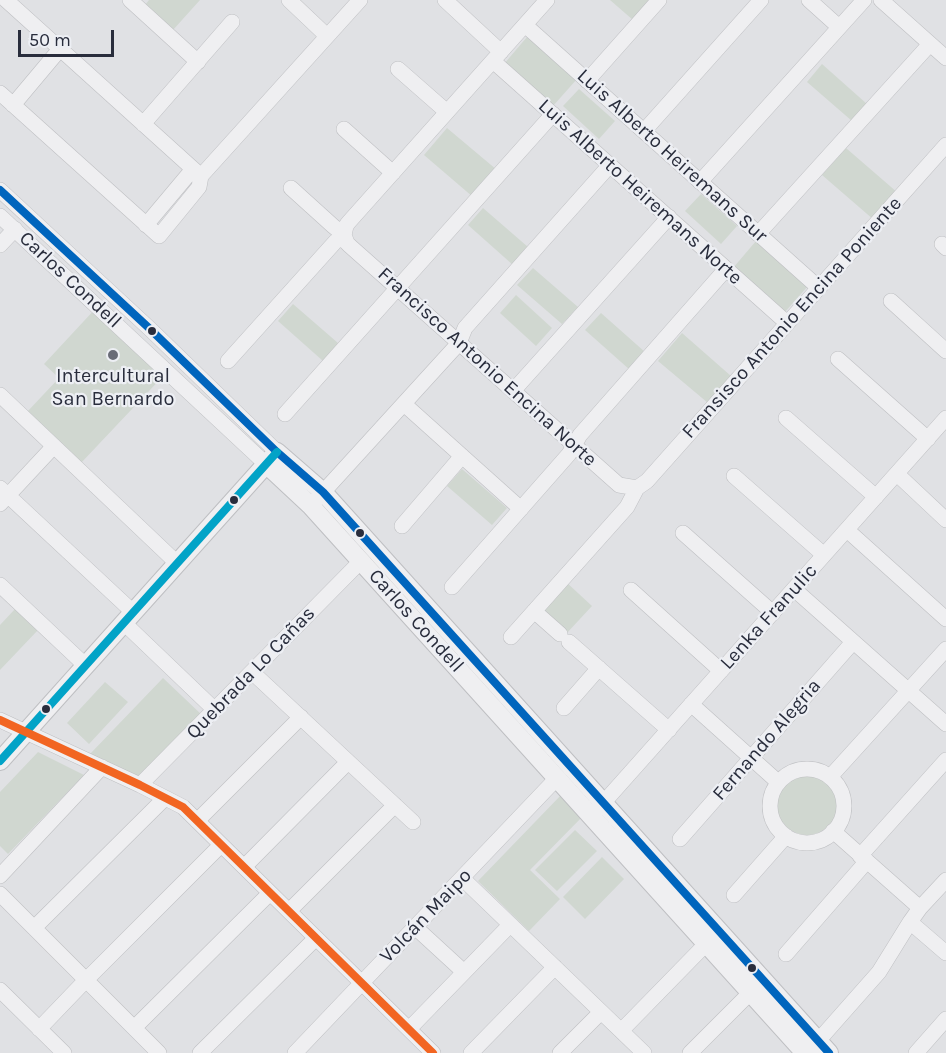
<!DOCTYPE html>
<meta charset="utf-8">
<style>
body{margin:0}
#map{position:relative;width:946px;height:1053px;overflow:hidden;background:#e0e1e4;font-family:Karla,sans-serif}
canvas{display:block}
.scale{position:absolute;left:18px;top:30px;width:96px;height:27px;box-sizing:border-box;border:3px solid #292d3c;border-top:0;padding-left:8px;font-size:18px;line-height:21px;white-space:nowrap;color:#292d3c;-webkit-text-stroke:4px #edeff4;paint-order:stroke}
</style>
<div id="map">
<canvas width="946" height="1053"></canvas>
<div class="scale">50 m</div>
</div>
<script>
const context = document.querySelector('canvas').getContext('2d');
context.lineJoin = 'round';
function fill(path, color) { context.fillStyle = color; context.fill(path, 'evenodd'); }
const poly = rows => new Path2D(rows.map(r => 'M' + r).join(''));
function stroke(path, color, width, dash) { context.strokeStyle = color; context.lineWidth = width; context.lineCap = dash ? 'butt' : 'round'; context.setLineDash(dash || []); context.stroke(path); }
function drawText(font, color, halo, rows, align = 'center') {
  context.font = font + ' Karla,sans-serif'; context.lineWidth = 4.5; context.setLineDash([]); context.textBaseline = 'middle'; context.strokeStyle = halo; context.fillStyle = color; for (const [text, x, y, turn = 0] of rows) {
    context.save(); context.translate(x, y); context.rotate((+turn || 0) * Math.PI / 180); context.textAlign = isNaN(turn) ? turn : align; if (halo) context.strokeText(text, 0, 0); context.fillText(text, 0, 0); context.restore();
  }
}
fill(poly([
 [149,0,200,0,173,30,145,5],
 [610,0,650,0,633,20],
 [527,37,577,79,553,106,504,64],
 [822,64,867,104,852,121,807,82],
 [579,89,615,121,599,139,563,106],
 [447,128,497,170,473,197,424,155],
 [846,148,898,193,874,220,822,175],
 [701,194,737,226,721,244,685,211],
 [483,208,528,247,513,265,468,225],
 [756,241,808,286,784,313,733,268],
 [533,268,578,307,562,324,517,285],
 [516,295,552,328,536,346,500,313],
 [293,304,338,343,323,361,278,321],
 [96,308,166,373,81,463,27,412,59,378,44,364],
 [601,313,645,352,630,370,585,330],
 [682,333,731,376,708,403,658,361],
 [462,469,507,508,492,525,447,486],
 [565,581,592,606,566,634,539,609],
 [15,609,38,630,0,670,0,625],
 [163,678,202,715,142,778,90,754],
 [105,682,128,702,89,744,67,723],
 [38,752,84,775,8,854,0,846,0,792],
 '777 805a30 30 0 1 1 60 0a30 30 0 1 1-60 0Z',
 [563,793,585,814,530,870,560,899,529,931,478,881],
 [575,830,597,851,557,891,535,870],
 [602,857,624,879,585,919,563,897]
]), '#d0d7d0');
const minor = poly([
 [6,0,201,176],
 [130,0,198,62],
 [289,0,327,36],
 [445,0,501,52],
 [809,0,839,27],
 [881,0,946,58],
 [525,25,819,288],
 [493,61,787,323],
 [398,69,447,112],
 [587,81,659,0],
 [0,93,159,236,199,187,201,176],
 [13,105,60,49],
 [143,124,232,22],
 [344,129,393,173],
 [644,131,761,0],
 [201,176,360,0],
 [700,182,864,0],
 [291,188,333,226,344,235],
 [0,190,150,329,277,452],
 [0,216,266,464],
 [146,225,193,169],
 [758,234,930,44],
 [344,235,347,243,350,246,619,485,637,488],
 [344,235,346,226,348,223,547,0],
 [942,244,946,248],
 [0,245,15,229],
 [891,301,946,351],
 [838,359,928,439],
 [228,361,335,242,344,235],
 [513,391,669,217],
 [0,395,177,563],
 [404,404,521,509],
 [285,414,553,114],
 [786,418,876,497],
 [897,474,946,520],
 [734,476,824,555],
 [0,488,133,612],
 [315,501,459,343,465,328,610,165],
 [0,504,54,446],
 [402,526,462,456],
 [847,530,946,619],
 [683,533,773,613],
 [0,585,86,666],
 [452,587,569,454,580,435,726,269],
 [794,589,946,724],
 [631,590,721,671],
 [534,611,560,634],
 [124,623,215,710],
 [511,637,627,507,637,488,647,481,946,145],
 [569,642,669,730],
 [252,672,413,822],
 [691,704,778,782],
 [564,708,599,668],
 [0,720,140,785,183,807,433,1053],
 '770 806a37 37 0 1 1 74 0a37 37 0 1 1-74 0Z',
 [830,777,946,649],
 [140,785,361,561],
 [597,810,946,418],
 [197,821,301,717],
 [833,831,920,908],
 [680,839,853,642],
 [860,856,946,760],
 [244,867,348,762],
 [0,876,102,767],
 [462,878,644,1053],
 [0,894,159,1053],
 [734,895,786,836],
 [289,911,395,805],
 [910,922,946,953],
 [415,927,464,972],
 [34,928,165,798],
 [786,954,867,861],
 [0,990,64,1053],
 [134,1028,270,893],
 [39,1029,86,980,221,845],
 [409,1029,510,925],
 [621,1031,706,944],
 [200,1053,316,938],
 [295,1053,557,778],
 [471,1053,555,967],
 [560,1053,601,1012],
 [690,1053,750,993],
 [814,1053,818,1041,879,972,910,922,920,908,946,880],
 [916,1053,946,1019]
]);
const tertiary = poly([
 [266,464,311,506,805,1053],
 [0,761,277,452,323,492,829,1053]
]);
stroke(minor, '#bebfc2', 16);
stroke(tertiary, '#bebfc2', 20);
stroke(minor, '#efeff1', 15);
stroke(tertiary, '#efeff1', 18);
stroke(poly([
 [0,190,150,329,277,452,323,492,829,1053]
]), '#0065bd', 8);
stroke(poly([
 [0,761,277,452]
]), '#02a3c7', 8);
stroke(poly([
 [0,720,140,785,183,807,433,1053]
]), '#f26522', 8);
for (const [x, y, r, color] of [
 [152,331,5,"#292d3c"],
 [113,355,6,"#696c77"],
 [234,500,5,"#292d3c"],
 [360,533,5,"#292d3c"],
 [46,709,5,"#292d3c"],
 [752,968,5,"#292d3c"]
]) { const dot = new Path2D(); dot.arc(x, y, r, 0, 2 * Math.PI); context.fillStyle = color; context.fill(dot); stroke(dot, '#edeff4', 2); }
drawText('20px', '#292d3c', '#edeff4', [
 ["Luis Alberto Heiremans Sur",672,156,42],
 ["Luis Alberto Heiremans Norte",640,192,42],
 ["Carlos Condell",70,280,43],
 ["Fransisco Antonio Encina Poniente",792,318,-48],
 ["Francisco Antonio Encina Norte",487,367,42],
 ["Lenka Franulic",769,617,-48],
 ["Carlos Condell",416,621,48],
 ["Quebrada Lo Cañas",251,673,-46],
 ["Fernando Alegria",767,740,-49],
 ["Volcán Maipo",426,916,-46]
]);
drawText('20px', '#292d3c', '#edeff4', [
 ["Intercultural",113,376],
 ["San Bernardo",113,399]
]);
</script>
